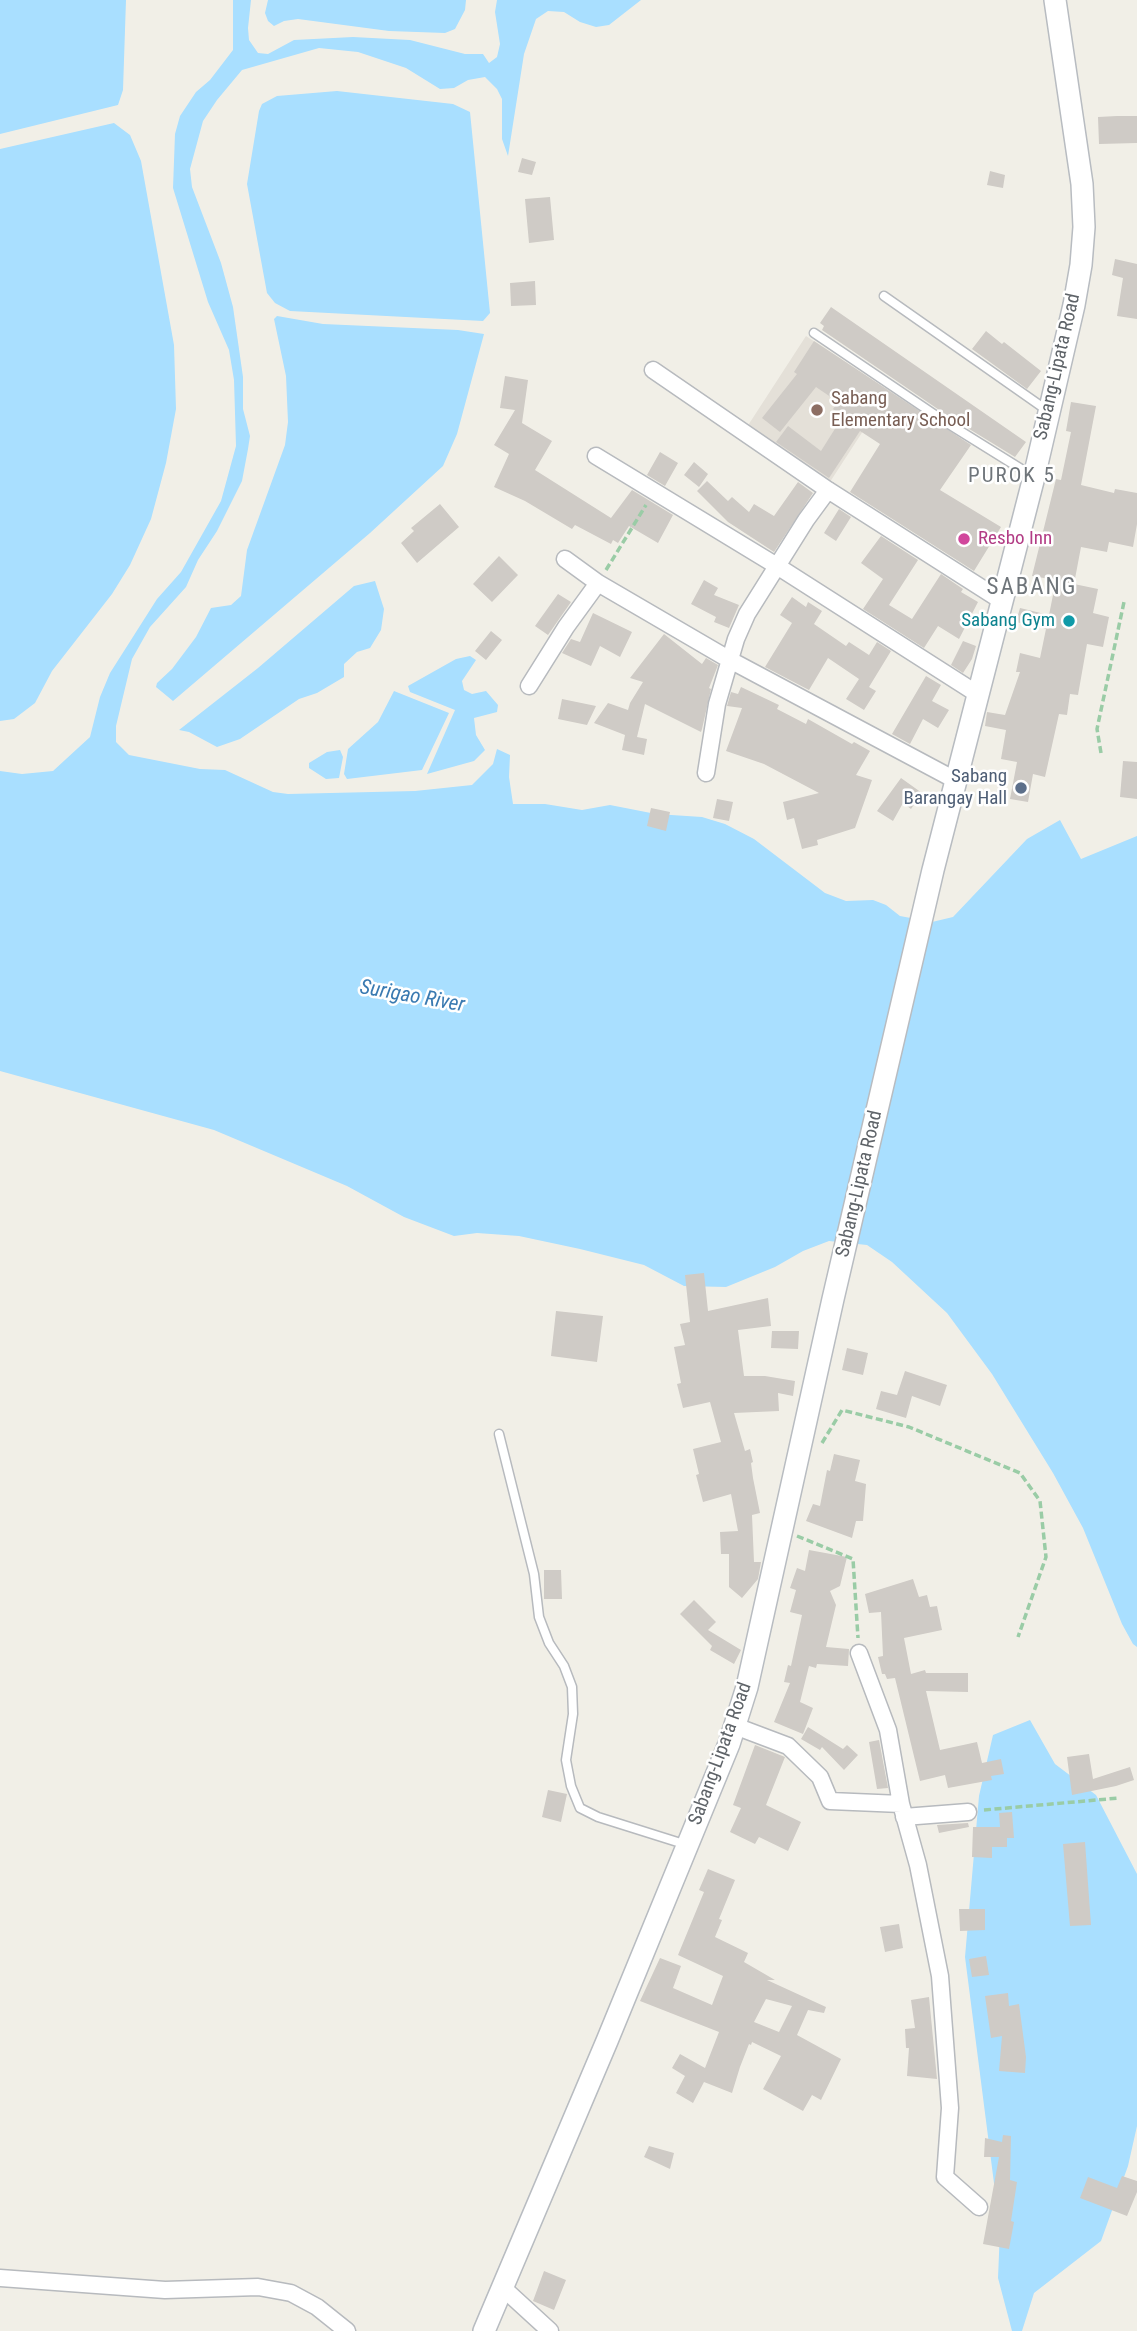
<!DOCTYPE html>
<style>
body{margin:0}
canvas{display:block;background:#f1efe7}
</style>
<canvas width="1137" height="2331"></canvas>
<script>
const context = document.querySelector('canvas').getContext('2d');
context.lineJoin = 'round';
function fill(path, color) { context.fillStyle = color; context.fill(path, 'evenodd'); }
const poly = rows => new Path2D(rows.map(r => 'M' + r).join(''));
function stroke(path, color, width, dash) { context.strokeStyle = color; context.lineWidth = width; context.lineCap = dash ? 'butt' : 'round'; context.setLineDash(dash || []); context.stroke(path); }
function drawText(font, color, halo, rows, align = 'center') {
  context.font = font + ' "Roboto Condensed",sans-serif'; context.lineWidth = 5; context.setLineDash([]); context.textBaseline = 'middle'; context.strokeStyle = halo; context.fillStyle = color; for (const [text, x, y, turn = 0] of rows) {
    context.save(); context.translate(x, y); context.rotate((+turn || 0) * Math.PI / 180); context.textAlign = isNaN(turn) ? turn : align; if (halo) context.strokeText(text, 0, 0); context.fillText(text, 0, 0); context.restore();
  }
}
fill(poly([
 [806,336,889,391,828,485,745,430]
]), '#e4e0d8');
fill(poly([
 [0,0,126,0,123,90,118,105,0,134],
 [233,0,251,0,248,28,249,40,258,53,268,54,294,40,353,37,410,40,465,54,483,54,489,63,497,57,500,44,495,12,497,0,641,0,609,25,596,27,580,22,564,12,548,11,536,19,524,54,508,156,502,139,502,99,497,89,485,77,468,80,454,88,440,89,406,68,358,52,319,48,242,70,217,100,203,121,190,169,192,187,221,263,233,307,243,377,243,409,250,436,248,449,242,481,217,531,198,560,186,587,150,627,132,659,116,726,116,742,129,755,200,769,225,770,273,792,288,794,415,791,472,785,493,764,497,749,510,755,509,777,513,804,545,804,582,810,610,805,656,814,702,817,725,824,754,839,825,893,846,901,873,900,886,905,900,916,932,922,953,917,1027,839,1060,820,1081,859,1137,836,1137,1647,1133,1644,1122,1624,1083,1528,1053,1473,992,1374,947,1313,892,1262,867,1245,829,1241,803,1251,775,1267,726,1287,684,1286,644,1265,580,1249,519,1236,477,1233,454,1236,404,1217,347,1186,214,1130,0,1071,0,771,22,774,53,771,90,737,100,697,110,673,157,599,181,572,221,501,236,446,234,380,229,350,208,302,173,188,175,134,180,116,196,92,210,80,233,50],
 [268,0,466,0,465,10,455,29,445,33,389,31,298,19,284,21,274,26,268,21,265,13],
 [337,91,453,104,470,112,490,313,483,321,290,311,275,303,267,293,247,184,259,111,262,104,277,96],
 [114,123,130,135,141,161,174,345,176,409,166,463,151,519,130,565,112,594,52,671,35,703,14,719,0,721,0,149],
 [277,316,323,324,458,330,484,334,457,434,443,466,370,533,173,701,156,687,157,683,172,669,196,637,211,608,231,605,241,596,247,550,285,445,288,422,286,376,274,319],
 [375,581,384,609,381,630,370,648,357,652,344,664,344,677,317,693,299,699,240,739,217,747,189,732,179,730,258,668,354,586],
 [470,656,476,660,462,681,464,690,472,694,486,691,498,705,497,712,474,718,476,735,485,750,474,761,427,774,455,710,410,692,408,686,456,659],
 [394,691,449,713,422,770,347,779,344,774,348,749,378,722],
 [340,750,343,757,339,778,326,779,309,768,309,763,327,752],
 [1030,1720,1055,1764,1096,1795,1137,1874,1137,2126,1128,2166,1101,2241,1034,2293,1022,2331,1012,2331,998,2278,1000,2230,965,1957,979,1796,993,1735]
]), '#a9dfff');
fill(poly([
 [1117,116,1137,116,1137,143,1099,144,1098,117],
 [522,158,536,162,532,175,518,172],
 [990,171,1005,175,1003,188,987,185],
 [550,197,554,240,529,243,525,199],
 [1115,259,1137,264,1137,319,1117,316,1123,278,1112,275],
 [535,281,536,305,511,306,510,283],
 [831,307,1026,442,1015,457,948,416,822,330,824,326,820,323],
 [986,331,1002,344,1004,342,1041,371,1027,389,972,349],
 [814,341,971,445,940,490,1001,527,974,571,850,492,880,444,860,431,829,478,776,442,788,426,821,451,843,416,833,409,838,402,816,387,780,432,762,418,797,374,794,372],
 [505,376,528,380,522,423,552,441,535,470,611,518,632,490,673,515,658,543,629,526,618,543,613,540,611,544,575,525,572,529,525,501,494,487,509,454,494,445,515,410,500,408],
 [1071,402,1096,406,1081,485,1114,493,1115,489,1137,493,1137,524,1133,547,1109,542,1107,552,1081,547,1074,584,1098,589,1093,613,1109,617,1103,647,1087,644,1078,695,1070,694,1067,715,1059,714,1045,777,1033,774,1028,802,1010,799,1017,762,1001,759,1006,730,985,726,987,712,1005,715,1020,672,1016,672,1020,653,1040,658,1046,629,1016,622,1020,608,1049,615,1056,580,1032,576,1056,479,1061,480,1071,432,1066,431],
 [660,452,678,463,665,486,647,475],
 [694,462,708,474,699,487,684,475],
 [707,481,728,501,732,497,749,512,754,504,774,516,798,482,813,493,774,552,728,522,697,491],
 [440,504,459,527,417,563,401,543,414,531,411,528],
 [839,509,851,517,836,541,824,533],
 [881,536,918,560,889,605,912,619,941,574,963,589,961,592,978,602,959,639,938,626,924,648,863,609,883,579,861,563],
 [499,556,518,575,492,602,473,584],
 [704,580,718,588,714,595,739,605,729,628,714,622,716,617,691,604],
 [558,594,571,602,548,635,535,626],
 [792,597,806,607,808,602,822,611,814,624,846,646,849,642,869,655,877,642,891,651,869,687,876,691,864,710,846,699,859,679,828,658,809,690,765,667,792,623,780,615],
 [593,613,632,632,620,657,600,646,591,666,562,653,571,639,580,642],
 [491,631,502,640,486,660,475,651],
 [664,634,702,664,706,658,718,665,709,688,711,689,702,729,701,732,645,704,637,737,647,739,644,755,622,750,625,735,594,723,608,703,628,710,630,703,643,682,630,678],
 [963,641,976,646,972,659,963,673,951,665],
 [926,676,941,685,932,701,949,710,938,728,923,719,910,744,892,734],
 [741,687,779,705,777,709,806,724,808,719,852,744,854,742,870,751,856,775,872,780,855,828,817,840,818,845,802,849,794,818,787,820,783,802,819,793,764,764,726,751,742,708,727,706,731,692,738,694],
 [562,699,596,706,587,725,558,719],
 [1123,761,1137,762,1137,799,1120,797],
 [901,778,922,793,911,809,903,803,893,821,877,811],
 [717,799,733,802,729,821,713,818],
 [651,808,670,812,666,831,647,826],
 [704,1273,708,1311,768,1298,771,1326,738,1330,744,1376,765,1376,795,1381,793,1396,778,1393,779,1411,734,1413,745,1451,750,1449,753,1462,751,1463,753,1478,760,1513,752,1515,754,1562,761,1562,758,1579,742,1598,729,1587,729,1554,721,1554,720,1532,738,1531,731,1494,703,1502,696,1475,699,1474,693,1449,721,1442,710,1402,683,1408,677,1384,681,1383,674,1347,685,1345,680,1324,690,1322,685,1275],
 [556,1311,603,1316,597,1362,551,1356],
 [772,1331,799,1331,798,1349,771,1348],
 [847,1348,868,1353,863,1375,842,1370],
 [905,1371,947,1385,940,1406,912,1396,906,1418,876,1409,881,1391,897,1395],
 [834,1454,860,1460,855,1481,866,1484,863,1521,856,1521,852,1538,806,1521,813,1504,820,1506,827,1470,830,1471],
 [809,1550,847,1557,840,1586,830,1591,836,1605,826,1647,849,1649,848,1666,817,1664,816,1668,809,1666,800,1702,813,1708,803,1734,774,1722,790,1683,784,1682,788,1665,791,1666,802,1615,790,1612,796,1590,790,1588,797,1568,805,1571],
 [544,1570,561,1570,562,1599,544,1599],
 [913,1579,919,1597,927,1595,930,1607,937,1606,942,1630,904,1638,911,1674,925,1670,926,1673,968,1673,968,1692,926,1691,940,1750,977,1742,982,1763,1001,1759,1004,1774,991,1776,992,1780,948,1788,945,1775,920,1781,895,1678,887,1679,885,1674,882,1674,878,1657,883,1656,881,1612,869,1613,865,1594],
 [694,1600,716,1622,708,1630,741,1650,734,1664,710,1650,712,1646,680,1614],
 [808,1727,843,1749,847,1745,858,1755,844,1770,822,1747,820,1750,801,1739],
 [879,1740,888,1788,877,1789,869,1742],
 [755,1745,785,1757,766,1805,801,1822,788,1851,759,1837,755,1844,730,1832,741,1808,733,1805],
 [1089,1754,1093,1779,1130,1767,1134,1780,1116,1786,1072,1795,1067,1757],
 [548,1790,567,1794,561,1822,542,1817],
 [1012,1812,1014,1838,1007,1838,1007,1847,992,1847,992,1858,972,1857,973,1827,1000,1827,999,1813],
 [968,1823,969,1827,939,1833,937,1825],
 [1085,1842,1091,1925,1070,1926,1063,1844],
 [708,1869,735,1880,719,1919,722,1920,715,1937,748,1953,744,1962,775,1980,767,1980,826,2007,824,2013,808,2010,797,2035,841,2059,821,2100,812,2095,803,2111,763,2089,781,2056,752,2042,751,2045,749,2044,740,2067,732,2093,704,2082,693,2103,676,2093,685,2076,672,2068,680,2054,705,2068,719,2032,640,2001,660,1958,681,1966,673,1988,712,2005,723,1976,678,1955,704,1892,699,1890],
 [766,1999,792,2006,779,2032,754,2022],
 [959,1909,985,1909,985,1930,960,1931],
 [899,1924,903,1948,885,1952,880,1927],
 [986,1956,989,1975,972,1977,969,1959],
 [1008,1993,1009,2006,1019,2004,1026,2057,1025,2073,999,2071,1002,2036,991,2038,985,1996],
 [929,1997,937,2079,907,2076,909,2048,906,2048,905,2029,915,2028,911,2000],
 [1003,2135,1011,2136,1010,2180,1017,2182,1011,2221,1014,2222,1009,2249,983,2244,999,2157,984,2157,985,2138,1002,2142],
 [649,2146,674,2153,670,2169,644,2157],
 [1122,2176,1137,2181,1137,2192,1127,2216,1080,2198,1088,2177,1117,2188],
 [544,2271,566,2280,554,2310,533,2301]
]), '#cfcbc6');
const lane = poly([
 [884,296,1048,411],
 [814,333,944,421,1034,477],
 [499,1434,534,1574,539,1617,549,1643,564,1666,572,1687,573,1714,566,1760,571,1786,580,1808,598,1817,687,1845]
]);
const street = poly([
 [653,370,828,490,1002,601],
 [596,456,777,566,979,695],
 [565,559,598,583,730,660,957,781],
 [529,686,566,627,598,583],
 [706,773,717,704,736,639,747,614,806,520,828,490],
 [859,1653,888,1730,901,1804,918,1865,940,1976,950,2108,945,2177,979,2207],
 [735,1726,788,1746,820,1777,830,1801,901,1804],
 [904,1817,968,1812],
 [0,2278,165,2290,258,2287,291,2293,317,2307,347,2331],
 [502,2287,550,2331]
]);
const secondary = poly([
 [484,2331,607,2041,729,1744,747,1687,833,1299,933,870,1034,477,1074,305,1081,265,1084,227,1082,184,1055,0]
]);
stroke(lane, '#b7babe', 11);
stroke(street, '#b7babe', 19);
stroke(secondary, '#b8bcc1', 24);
stroke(poly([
 [606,570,646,505],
 [1101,753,1097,729,1124,602],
 [822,1443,842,1410,909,1427,1020,1473,1040,1501,1046,1557,1018,1637],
 [797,1536,853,1559,858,1638],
 [984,1810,1119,1798]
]), '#9acca6', 3.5, [7, 3.5]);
stroke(lane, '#fff', 8);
stroke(street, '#fff', 16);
stroke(secondary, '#fff', 21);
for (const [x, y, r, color] of [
 [817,410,7,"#8d6e63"],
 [964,539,7,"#d1479c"],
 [1069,621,7,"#0f9aa8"],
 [1021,788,7,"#5c6f8a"]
]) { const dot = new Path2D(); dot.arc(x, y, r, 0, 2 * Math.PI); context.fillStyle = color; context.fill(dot); stroke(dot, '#fff', 2.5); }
drawText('19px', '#5e6368', '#fff', [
 ["Sabang-Lipata Road",1058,367,-77],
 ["Sabang-Lipata Road",860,1184,-77],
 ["Sabang-Lipata Road",721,1754,-70]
]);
drawText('19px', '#785e54', '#fff', [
 ["Sabang",831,399],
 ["Elementary School",831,421]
], 'left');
drawText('19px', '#b23c85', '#fff', [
 ["Resbo Inn",978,539]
], 'left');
drawText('19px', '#0d838f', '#fff', [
 ["Sabang Gym",1055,621]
], 'right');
drawText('19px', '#4e5e75', '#fff', [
 ["Sabang",1007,777],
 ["Barangay Hall",1007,799]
], 'right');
context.letterSpacing = '2px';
drawText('21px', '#6f757a', '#fff', [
 ["PUROK 5",1012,477]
]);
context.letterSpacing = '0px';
drawText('italic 21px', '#3a7ab1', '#fff', [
 ["Surigao River",412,997,10]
]);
context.letterSpacing = '2px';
drawText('23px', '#6f757a', '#fff', [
 ["SABANG",1032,588]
]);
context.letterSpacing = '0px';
</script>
